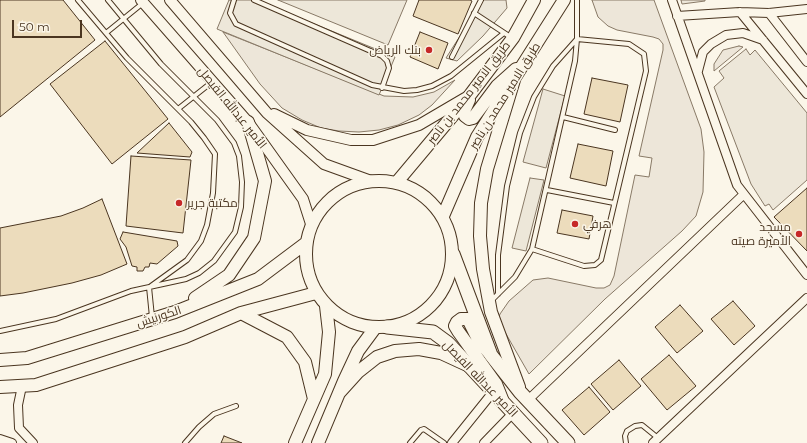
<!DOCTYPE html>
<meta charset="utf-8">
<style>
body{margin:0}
#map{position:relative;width:807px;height:443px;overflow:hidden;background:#fbf6e9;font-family:Montserrat,sans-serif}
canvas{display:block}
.scale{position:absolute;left:12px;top:20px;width:70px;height:18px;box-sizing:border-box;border:2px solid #4a3520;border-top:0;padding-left:5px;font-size:12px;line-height:14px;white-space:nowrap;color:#4a3520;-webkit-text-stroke:3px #fbf6e9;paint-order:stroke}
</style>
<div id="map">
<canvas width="807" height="443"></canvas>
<div class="scale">50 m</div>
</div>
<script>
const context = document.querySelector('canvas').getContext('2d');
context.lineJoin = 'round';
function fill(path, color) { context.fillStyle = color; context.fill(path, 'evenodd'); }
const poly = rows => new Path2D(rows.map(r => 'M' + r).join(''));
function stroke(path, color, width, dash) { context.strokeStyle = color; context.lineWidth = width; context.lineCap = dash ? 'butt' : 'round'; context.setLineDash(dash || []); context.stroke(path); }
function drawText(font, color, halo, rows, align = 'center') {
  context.font = font + ' Montserrat,Cairo,sans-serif'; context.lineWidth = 3; context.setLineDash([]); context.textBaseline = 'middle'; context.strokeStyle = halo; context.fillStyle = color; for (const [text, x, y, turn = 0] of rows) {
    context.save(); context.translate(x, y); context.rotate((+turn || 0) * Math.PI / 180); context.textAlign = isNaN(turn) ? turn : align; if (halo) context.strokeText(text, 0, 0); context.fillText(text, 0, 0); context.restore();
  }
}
const green = poly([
 [592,0,654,0,701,129,704,152,703,192,696,216,682,231,605,299,529,374,498,320,500,314,509,301,533,280,548,278,596,288,604,288,610,285,614,276,635,175,649,177,652,158,639,156,663,50,663,44,659,39,653,37,617,30,608,26,598,17,592,0],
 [223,32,384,96,413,97,434,92,455,80,432,105,419,115,398,125,379,130,359,132,339,131,321,128,302,120,282,108,260,84,223,32],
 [739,46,743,47,714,71,714,64,723,50,739,46]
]);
fill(green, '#ede6d9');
stroke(green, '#887966', 1);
const parking = poly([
 [229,0,256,0,395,57,379,95,217,29,229,0],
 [278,0,407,0,388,45,278,0],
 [483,0,506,0,507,8,483,36,457,61,446,58,483,0],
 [681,0,705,0,705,1,682,4,681,0],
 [746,49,750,55,755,50,807,113,807,180,773,210,769,204,765,206,751,184,714,87,724,78,719,71,746,49],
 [543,89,565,96,546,168,523,162,543,89],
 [530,178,544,180,526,251,512,248,530,178]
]);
fill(parking, '#ede7d9');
stroke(parking, '#887966', 1);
const building = poly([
 [0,0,63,0,95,40,0,117,0,0],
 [419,0,470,0,472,1,458,34,413,16,419,0],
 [420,32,448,43,438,69,410,57,420,32],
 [105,41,168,119,112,164,50,84,105,41],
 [592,78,628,85,620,122,584,114,592,78],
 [169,123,192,152,190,157,137,153,169,123],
 [578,144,613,151,606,186,570,178,578,144],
 [131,156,191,160,183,233,126,226,131,156],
 [807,188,807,251,774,217,807,188],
 [102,199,127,264,101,275,72,283,23,293,0,296,0,228,61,216,83,208,102,199],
 [562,210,593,216,589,239,557,233,562,210],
 [123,232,177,241,178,246,157,264,150,263,149,267,145,267,143,271,137,271,137,267,132,266,126,247,120,239,123,232],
 [733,301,755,326,734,345,711,319,733,301],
 [680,305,703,331,677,353,655,327,680,305],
 [669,355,696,386,667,410,641,379,669,355],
 [619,360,641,386,613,410,591,384,619,360],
 [589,387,610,412,584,435,562,410,589,387],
 [224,436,242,443,221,443,224,436]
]);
fill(building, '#ecdcbc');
stroke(building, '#4a3520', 1);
const service = poly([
 [78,0,127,58,191,122,204,138,215,154,213,193,207,225,201,241,187,260,151,286],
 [234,0,230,13,236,24,372,85,404,91,417,90,432,86,451,76,504,33],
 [254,0,382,56,387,61,389,68,382,88],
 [474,13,512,38],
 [106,33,143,3],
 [452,57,481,0],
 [178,109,212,82],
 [563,117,615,130],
 [547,190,614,203],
 [149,287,152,317],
 [498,294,498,255,507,186,520,133,534,97,553,66,577,39,629,44,644,54,646,71,601,260,595,265,584,266,532,249],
 [491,301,515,277,532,249,575,61,577,39,577,0],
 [0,331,56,319,131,291,186,279,199,273,214,261,235,232,241,207,242,182,239,156,234,143,217,120,161,64,108,0],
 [185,443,199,427,214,414,236,406],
 [410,443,421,430,424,429,444,443],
 [626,443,625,436,627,431,635,426,642,425,658,438]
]);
const minor = poly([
 [672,0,737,185,807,275],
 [740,12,807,94],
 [769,13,807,62],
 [677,16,740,12,769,13,807,9],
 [698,71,703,52,711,44,726,35,743,33,763,40],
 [22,386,18,405,19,428,33,443],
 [528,400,743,195],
 [0,439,12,443],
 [452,443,493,392],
 [484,443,513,413],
 [653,443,807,298]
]);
const tertiary = poly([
 [141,0,248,122,303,199,311,224],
 [170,0,267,113,324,164,371,181],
 [274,114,307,130,351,140,373,140,419,125,465,98]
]);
const secondary = poly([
 [514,80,487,169,481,203,480,236,483,269,491,312,519,387],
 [469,100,464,111,465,116,469,119,473,118,497,86,516,69],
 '306 254a73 73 0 1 1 146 0a73 73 0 1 1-146 0Z',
 [397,182,470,95,513,38,534,0],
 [443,216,477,137,564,0],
 [195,298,229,275,254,238,265,181,248,122],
 [241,313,287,337,305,362,314,399],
 [489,353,479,341,468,319,461,319,457,322,455,326,458,331,496,384,502,399],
 [0,360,27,358,175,312,258,279,306,243],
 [0,387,36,385,185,337,241,313,316,293],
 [339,393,358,372,377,357,395,351,419,349,441,353,467,365],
 [295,443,325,374,329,332,326,306],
 [318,443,344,381,358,351,375,328]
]);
const primary = poly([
 [453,254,491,355,520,392,568,443],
 [387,327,433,332,448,343,541,443]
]);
stroke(service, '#4a3520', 6);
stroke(minor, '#4a3520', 10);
stroke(tertiary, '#4a3520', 12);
stroke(secondary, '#4a3520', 14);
stroke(primary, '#4a3520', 15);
stroke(service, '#fbf6e9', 4);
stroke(minor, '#fbf6e9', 8);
stroke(tertiary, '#fbf6e9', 10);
stroke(secondary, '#fbf6e9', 12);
stroke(primary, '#fbf6e9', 13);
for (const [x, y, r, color] of [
 [429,50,4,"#c62828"],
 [179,203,4,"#c62828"],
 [575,224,4,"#c62828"],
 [799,234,4,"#c62828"]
]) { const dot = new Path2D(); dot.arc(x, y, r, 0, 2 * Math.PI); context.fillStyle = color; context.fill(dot); stroke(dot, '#fbf6e9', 1.5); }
drawText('12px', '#4a3520', '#fbf6e9', [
 ["بنك الرياض",421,50],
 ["مكتبة جرير",187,203,"left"],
 ["هرفي",583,224,"left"],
 ["مسجد",791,227],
 ["الأميرة صيته",791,241]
], 'right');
drawText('12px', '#4a3520', '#fbf6e9', [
 ["طريق الامير محمد بن ناصر",469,93,-52],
 ["طريق الامير محمد ن ناصر",505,96,-58],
 ["الأمير عبدالله الفيصل",232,108,51],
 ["الكورنيش",159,317,-18],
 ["الأمير عبدالله الفيصل",480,379,46]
]);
</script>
